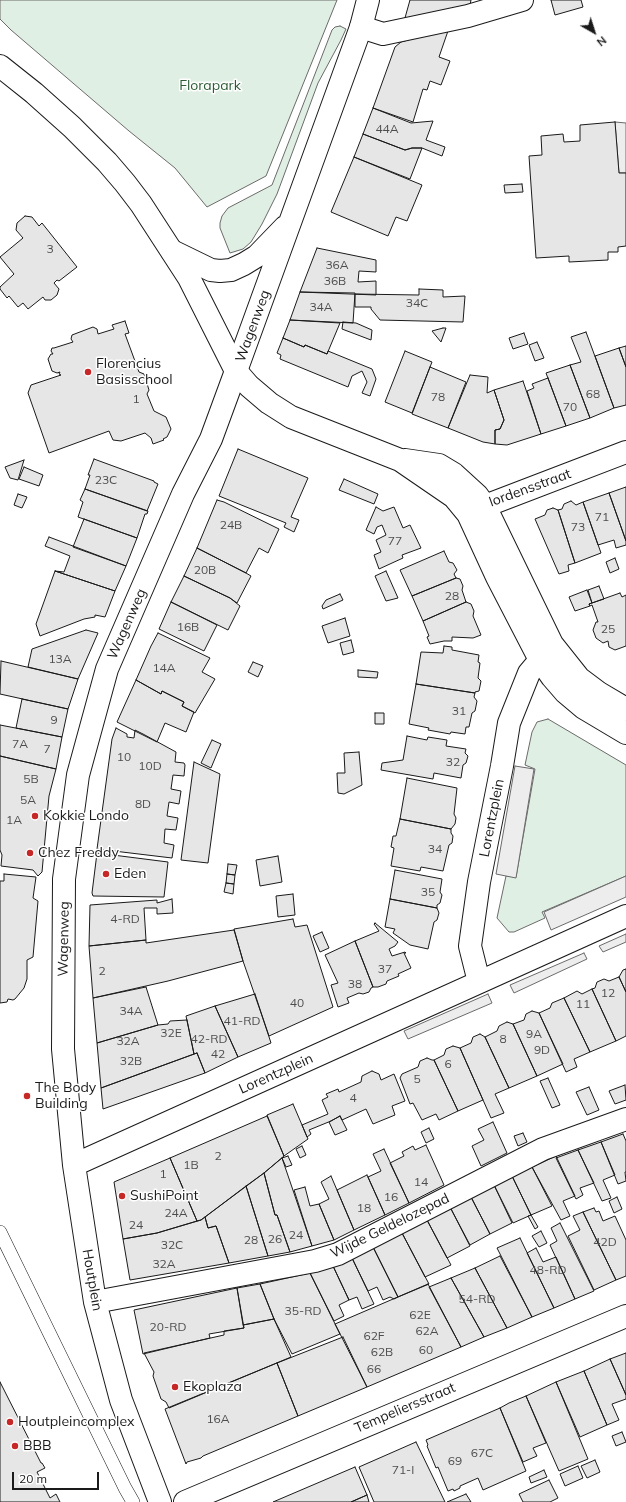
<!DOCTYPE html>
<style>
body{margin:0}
#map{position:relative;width:626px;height:1502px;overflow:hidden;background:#fff;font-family:Mulish,sans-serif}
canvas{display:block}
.north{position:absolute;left:574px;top:12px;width:40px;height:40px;-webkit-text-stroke:3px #fff;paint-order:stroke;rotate:141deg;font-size:11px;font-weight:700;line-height:16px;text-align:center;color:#1a1a1a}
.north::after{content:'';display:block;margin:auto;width:14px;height:18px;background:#1a1a1a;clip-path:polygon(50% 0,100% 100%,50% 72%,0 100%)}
.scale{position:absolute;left:12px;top:1472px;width:87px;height:18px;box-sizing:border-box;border:2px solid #1a1a1a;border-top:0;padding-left:5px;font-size:12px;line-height:14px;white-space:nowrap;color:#1a1a1a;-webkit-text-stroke:3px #fff;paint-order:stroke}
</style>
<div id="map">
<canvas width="626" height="1502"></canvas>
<div class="north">N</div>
<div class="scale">20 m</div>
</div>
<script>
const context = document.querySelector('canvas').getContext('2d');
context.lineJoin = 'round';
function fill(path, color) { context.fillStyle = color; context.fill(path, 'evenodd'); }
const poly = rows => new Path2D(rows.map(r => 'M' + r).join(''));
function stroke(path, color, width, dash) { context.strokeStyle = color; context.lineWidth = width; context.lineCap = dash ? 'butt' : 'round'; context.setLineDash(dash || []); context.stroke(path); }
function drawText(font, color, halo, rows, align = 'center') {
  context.font = font + ' Mulish,sans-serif'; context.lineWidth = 3; context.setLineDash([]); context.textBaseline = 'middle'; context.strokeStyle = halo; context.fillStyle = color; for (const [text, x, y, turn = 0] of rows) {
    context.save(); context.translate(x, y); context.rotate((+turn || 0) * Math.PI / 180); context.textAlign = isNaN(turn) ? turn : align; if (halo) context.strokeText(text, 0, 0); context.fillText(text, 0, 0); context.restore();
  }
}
const green = poly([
 [0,0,337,0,266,176,207,207,175,168,129,131,11,30,0,19,0,0],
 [340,26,346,29,341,40,318,83,277,194,262,224,251,242,243,249,230,253,220,228,220,223,222,216,228,208,272,185,332,30,335,27,340,26],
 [548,719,626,765,626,876,542,912,545,918,514,932,509,932,497,918,506,876,516,877,535,769,525,765,532,732,537,722,548,719]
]);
fill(green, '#e0efe3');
stroke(green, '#6a6a6a', 1);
const parking = poly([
 [615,122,626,123,626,173,619,173,615,122],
 [515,766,534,769,516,878,496,874,515,766],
 [626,876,626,897,551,930,544,912,626,876],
 [626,934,626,942,603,952,599,946,626,934],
 [584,953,587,959,514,993,510,985,584,953],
 [488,994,492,1003,408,1039,404,1031,488,994]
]);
fill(parking, '#ededed');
stroke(parking, '#6a6a6a', 1);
const building = poly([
 [410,0,471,0,470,5,403,25,410,0],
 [551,0,581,0,583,7,555,15,551,0],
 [449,28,439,57,450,61,441,85,430,81,427,90,423,89,413,122,373,108,395,47,401,42,449,28],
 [373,108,411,123,433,121,426,140,445,147,442,156,422,148,412,148,405,150,363,134,373,108],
 [615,122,619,173,626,173,626,246,618,247,618,252,608,252,608,260,569,262,569,256,536,258,529,156,542,155,541,136,563,134,564,142,580,141,580,125,615,122],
 [363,134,405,150,412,148,422,148,410,179,354,157,363,134],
 [354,157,422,185,407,221,396,217,388,236,331,212,354,157],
 [522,184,523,192,505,193,504,185,522,184],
 [25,216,32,217,39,226,42,223,77,267,59,281,57,280,54,283,59,289,57,295,51,300,45,300,43,297,28,309,23,303,18,307,9,296,7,298,0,289,0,287,14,274,0,257,23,238,16,230,17,223,25,216],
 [317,248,376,260,376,272,359,271,358,282,376,281,376,295,300,292,317,248],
 [419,289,443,290,443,297,465,296,463,322,380,320,371,309,371,307,355,307,355,294,419,295,419,289],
 [300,292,355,293,353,323,290,320,300,292],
 [290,320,340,323,327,354,305,345,304,347,283,338,290,320],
 [125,321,129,333,125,334,139,372,144,374,149,390,147,394,154,411,166,417,171,429,167,437,163,439,164,440,153,444,151,438,145,433,121,441,113,440,109,431,49,453,28,393,31,385,61,375,59,374,60,372,57,373,52,371,48,359,51,354,53,354,51,351,52,348,54,348,73,342,71,339,72,335,93,327,97,329,98,334,114,329,112,325,125,321],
 [343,322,356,323,372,330,371,340,342,329,343,322],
 [443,328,446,328,441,342,432,331,443,328],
 [586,332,614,408,590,418,570,365,581,362,571,337,586,332],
 [524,333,528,344,513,349,509,338,524,333],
 [283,338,304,347,305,345,327,354,328,351,372,369,376,379,370,396,362,393,367,382,362,371,352,376,348,387,280,359,281,355,277,353,283,338],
 [537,342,544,358,535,361,529,345,537,342],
 [626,346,626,367,619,348,626,346],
 [619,348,626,367,626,405,614,408,595,356,619,348],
 [405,351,432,362,412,413,385,402,405,351],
 [570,365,590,418,566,426,546,373,570,365],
 [430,367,466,382,448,428,412,414,430,367],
 [470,375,488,377,487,393,494,390,504,420,500,429,495,430,495,444,483,442,448,428,470,375],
 [548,378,566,426,541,434,527,391,534,388,532,384,548,378],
 [523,381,541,434,507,445,495,444,495,430,500,429,504,420,494,390,523,381],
 [238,449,308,478,291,517,299,520,294,532,284,527,286,523,219,496,238,449],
 [94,459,154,481,154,482,158,484,147,511,85,489,90,475,88,475,94,459],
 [24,460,18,480,10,478,5,467,24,460],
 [24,467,43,475,39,486,19,479,24,467],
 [344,479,378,494,374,504,339,490,344,479],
 [626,487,626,541,609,493,626,487],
 [85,489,148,511,147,514,145,514,137,538,78,517,83,502,80,500,85,489],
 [609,493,626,541,626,545,616,548,614,540,598,545,583,502,609,493],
 [18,494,27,497,22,508,14,505,18,494],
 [217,500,224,502,279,529,268,553,259,548,246,573,197,548,217,500],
 [571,501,576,505,583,502,601,553,575,563,558,510,562,509,564,504,571,501],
 [376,507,383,511,394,507,403,528,410,525,421,548,402,555,403,558,379,569,374,555,381,552,376,540,386,535,382,525,377,527,374,534,366,530,376,507],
 [553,508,558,510,575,563,568,565,569,571,559,574,535,519,545,515,547,510,553,508],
 [84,519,137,538,126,566,73,547,84,519],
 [49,537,126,566,115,591,55,571,64,572,70,556,45,546,49,537],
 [197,548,246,573,251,576,237,603,230,598,184,576,197,548],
 [444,551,449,562,453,563,457,570,454,574,456,578,412,596,400,570,444,551],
 [615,558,619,569,610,573,606,562,615,558],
 [55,571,115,591,105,617,95,615,95,617,84,619,40,636,36,624,55,571],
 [386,571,398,598,386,601,375,576,386,571],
 [184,576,230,598,240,606,228,630,171,602,184,576],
 [456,578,460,579,463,586,462,590,466,602,423,621,412,596,456,578],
 [599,586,604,599,592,603,588,590,599,586],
 [587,590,592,603,589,604,590,606,575,611,569,597,587,590],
 [620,593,622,597,626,595,626,646,615,650,609,647,608,641,603,643,596,638,593,630,596,622,598,622,592,605,590,606,589,604,620,593],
 [340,594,343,600,323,609,322,606,326,600,340,594],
 [171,602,217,625,204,651,159,629,171,602],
 [466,602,471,604,474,611,473,616,481,635,473,638,452,637,452,641,444,641,430,644,427,637,429,636,423,621,466,602],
 [345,618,350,636,328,643,322,626,345,618],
 [86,630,98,633,78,679,28,667,32,649,86,630],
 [158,633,210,658,202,672,215,679,195,713,182,706,184,702,162,691,161,694,136,680,151,646,158,633],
 [351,640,354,652,343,655,340,643,351,640],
 [444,646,452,647,452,650,479,655,478,662,480,663,478,678,481,681,479,691,475,692,475,693,416,684,421,652,443,653,444,646],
 [1,661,78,679,68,709,0,694,1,661],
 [253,662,263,666,258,677,248,672,253,662],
 [358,670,378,672,377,678,358,677,358,670],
 [136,680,161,694,162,691,184,702,182,706,194,712,186,732,165,723,157,742,117,722,136,680],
 [416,684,475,693,474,697,477,701,475,711,472,713,469,727,466,727,465,734,451,732,450,734,428,730,429,728,409,724,416,684],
 [22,699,68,709,62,737,16,728,22,699],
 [375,713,384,713,384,724,375,724,375,713],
 [0,725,62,737,56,769,0,756,0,725],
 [116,728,127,734,127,737,134,738,135,730,143,734,176,752,175,762,184,763,185,765,184,776,173,775,171,789,181,791,179,804,169,802,167,816,178,818,176,830,165,829,164,843,174,845,172,858,97,849,112,739,116,728],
 [407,736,427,740,428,737,447,740,446,746,466,749,465,753,468,756,466,763,463,765,461,778,434,773,433,779,381,770,382,763,403,760,407,736],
 [212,740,221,744,211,768,201,763,212,740],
 [359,752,362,785,344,794,338,793,337,773,345,773,344,753,359,752],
 [0,756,56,769,49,796,42,872,38,876,33,870,1,866,2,855,0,850,0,756],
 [194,762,220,774,208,863,181,860,194,762],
 [407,778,457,788,454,814,456,818,455,824,451,829,400,819,407,778],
 [400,819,451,829,451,833,453,836,452,843,449,845,443,871,421,867,420,871,391,866,394,848,391,847,393,836,396,836,400,819],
 [97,853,168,862,164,897,93,896,92,893,97,853],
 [278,856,282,882,260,886,256,860,278,856],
 [228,864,237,865,235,875,227,874,228,864],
 [395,870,442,879,440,892,442,895,440,903,437,905,437,908,390,899,395,870],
 [4,874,36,877,33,898,38,901,33,957,27,960,27,979,24,988,15,999,13,1000,8,999,7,1002,0,1003,0,881,4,881,4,874],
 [227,874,235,875,234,884,226,883,227,874],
 [226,883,234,884,233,894,224,892,226,883],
 [293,894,295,915,278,917,276,896,293,894],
 [172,899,173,913,157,914,157,908,144,908,146,940,89,946,90,905,157,900,157,903,172,899],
 [390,899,437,908,439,913,437,920,434,922,428,949,410,945,393,933,395,929,385,927,390,899],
 [293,919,295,927,307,925,333,1007,269,1036,243,961,234,929,293,919],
 [375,923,398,942,395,946,389,949,392,956,405,952,406,953,404,953,411,968,398,974,399,976,387,981,386,984,378,987,373,987,355,941,379,931,374,924,375,923],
 [234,930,243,961,168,981,93,998,89,946,146,940,146,943,234,930],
 [322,932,329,948,320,952,313,936,322,932],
 [355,941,373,987,371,988,369,992,363,994,359,993,347,998,349,1003,338,1007,331,985,338,983,325,955,355,941],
 [626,969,626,992,619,977,623,970,626,969],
 [619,977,626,992,626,1036,616,1041,592,989,595,988,597,982,604,979,609,981,619,977],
 [146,987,158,1025,97,1043,93,998,146,987],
 [592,989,616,1041,590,1052,564,998,577,991,582,994,592,989],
 [255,994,271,1043,238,1057,215,1006,255,994],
 [564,998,590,1052,574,1059,577,1067,566,1072,539,1013,550,1008,552,1003,564,998],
 [215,1006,238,1057,205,1073,197,1053,194,1054,186,1016,215,1006],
 [532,1011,539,1013,563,1064,537,1076,513,1024,524,1020,526,1014,532,1011],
 [187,1020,194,1054,101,1088,97,1043,158,1025,168,1024,170,1021,187,1020],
 [507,1022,513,1024,537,1076,509,1088,485,1037,497,1031,499,1026,507,1022],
 [480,1034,485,1037,509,1088,495,1094,504,1113,491,1118,460,1048,471,1043,473,1037,480,1034],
 [453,1046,460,1048,483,1100,458,1111,434,1060,444,1055,446,1049,453,1046],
 [197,1053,205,1073,103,1109,101,1088,197,1053],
 [427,1058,432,1060,434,1060,458,1111,439,1120,436,1114,422,1120,413,1103,410,1104,400,1078,402,1074,418,1067,420,1061,427,1058],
 [372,1071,379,1074,381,1080,394,1074,405,1101,392,1106,395,1115,373,1124,366,1109,342,1120,340,1116,331,1121,309,1130,311,1134,307,1137,302,1125,328,1114,322,1100,328,1097,326,1094,338,1089,339,1092,361,1082,362,1076,372,1071],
 [548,1078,560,1105,552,1108,540,1081,548,1078],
 [625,1085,626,1100,615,1104,609,1091,625,1085],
 [589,1087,599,1110,587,1115,576,1092,589,1087],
 [293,1104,308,1139,284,1156,267,1115,293,1104],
 [267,1116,284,1156,264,1173,201,1220,197,1221,170,1158,267,1116],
 [340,1116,347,1130,335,1135,329,1122,340,1116],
 [493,1122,507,1153,481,1166,472,1146,484,1140,478,1129,493,1122],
 [429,1128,434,1139,426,1143,421,1132,429,1128],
 [523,1133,527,1142,518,1146,514,1136,523,1133],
 [623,1134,626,1141,626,1172,625,1172,626,1181,618,1184,601,1142,623,1134],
 [601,1142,615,1175,603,1180,611,1198,602,1201,578,1150,601,1142],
 [426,1145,444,1185,409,1203,390,1163,404,1156,402,1152,413,1146,415,1150,426,1145],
 [302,1146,306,1155,300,1158,296,1149,302,1146],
 [384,1149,409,1203,385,1215,368,1177,381,1171,373,1154,384,1149],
 [578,1150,594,1183,580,1188,583,1195,576,1199,556,1158,578,1150],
 [288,1156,292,1165,286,1167,282,1158,288,1156],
 [556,1156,575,1196,563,1201,570,1216,561,1220,532,1167,556,1156],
 [170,1158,197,1221,157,1233,123,1239,114,1182,170,1158],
 [282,1158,312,1246,290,1252,277,1215,275,1215,264,1173,282,1158],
 [532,1167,552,1206,531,1215,512,1176,532,1167],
 [264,1173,275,1215,277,1215,290,1252,268,1256,246,1186,264,1173],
 [367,1175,385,1215,354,1230,337,1190,367,1175],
 [331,1176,354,1230,334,1240,319,1204,329,1199,321,1182,331,1176],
 [512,1176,531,1215,513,1223,494,1185,512,1176],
 [494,1185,512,1223,490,1234,471,1197,494,1185],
 [246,1186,268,1256,229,1263,216,1226,208,1228,205,1217,246,1186],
 [305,1187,310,1206,319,1204,334,1240,312,1246,294,1190,305,1187],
 [471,1197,490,1234,470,1245,450,1207,471,1197],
 [617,1197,622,1209,614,1213,609,1201,617,1197],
 [450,1207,470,1246,447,1258,427,1220,450,1207],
 [594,1208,596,1212,599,1211,603,1221,615,1216,626,1240,626,1276,616,1280,583,1212,594,1208],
 [583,1212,616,1280,594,1290,568,1236,580,1230,573,1216,583,1212],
 [531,1215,538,1227,535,1229,528,1216,531,1215],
 [205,1217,208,1228,216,1226,229,1263,130,1280,123,1239,157,1233,201,1220,205,1217],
 [427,1220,451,1265,425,1277,402,1233,427,1220],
 [560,1223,594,1291,575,1299,550,1245,557,1241,551,1228,560,1223],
 [541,1231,547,1243,539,1247,532,1236,541,1231],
 [402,1233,429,1284,398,1297,373,1247,402,1233],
 [520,1238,554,1308,532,1317,497,1248,520,1238],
 [373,1247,398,1297,394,1299,390,1297,383,1300,377,1287,368,1291,352,1258,373,1247],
 [536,1248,543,1262,556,1257,575,1299,554,1308,527,1253,536,1248],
 [500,1256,532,1317,507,1328,475,1268,500,1256],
 [352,1258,374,1304,362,1309,357,1297,349,1300,333,1266,352,1258],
 [333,1266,349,1300,339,1305,344,1316,334,1321,310,1273,333,1266],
 [475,1268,507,1328,484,1337,451,1278,475,1268],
 [310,1273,340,1334,292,1354,274,1319,260,1284,310,1273],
 [451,1278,484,1337,461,1347,429,1287,451,1278],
 [260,1284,274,1319,243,1325,237,1288,260,1284],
 [428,1284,461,1347,367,1387,335,1324,428,1284],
 [237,1288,244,1328,209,1334,210,1338,143,1354,134,1310,237,1288],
 [274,1319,291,1357,169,1408,166,1402,161,1399,153,1376,154,1372,144,1353,224,1335,224,1331,244,1328,243,1325,274,1319],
 [343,1337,367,1387,298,1416,277,1363,343,1337],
 [626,1353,626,1395,610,1359,626,1353],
 [610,1359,626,1395,626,1399,612,1404,619,1420,607,1425,584,1371,610,1359],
 [277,1363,298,1416,203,1456,201,1458,187,1462,186,1464,165,1409,277,1363],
 [584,1371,607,1425,580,1437,556,1382,584,1371],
 [0,1382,41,1463,42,1463,45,1468,37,1472,50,1498,56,1494,60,1502,0,1502,0,1382],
 [556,1382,588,1459,559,1471,526,1396,556,1382],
 [526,1396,546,1443,533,1448,537,1456,523,1462,500,1408,509,1403,526,1396],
 [500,1408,526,1471,483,1490,478,1478,460,1486,460,1488,454,1491,453,1489,448,1491,438,1467,436,1468,427,1446,428,1445,426,1440,500,1408],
 [622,1432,626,1442,616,1446,612,1436,622,1432],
 [416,1442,445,1502,374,1502,359,1467,416,1442],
 [595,1460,600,1472,587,1478,581,1466,595,1460],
 [578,1466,583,1478,565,1486,560,1474,578,1466],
 [355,1467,367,1495,351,1502,273,1502,355,1467],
 [544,1470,547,1477,531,1483,529,1477,544,1470],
 [549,1480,558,1498,550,1502,523,1502,519,1494,549,1480],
 [466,1494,471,1502,447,1502,466,1494],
 [367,1495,369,1502,351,1502,367,1495]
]);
fill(building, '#e6e6e6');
stroke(building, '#1a1a1a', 1);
const service = poly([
 [0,1232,125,1488,133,1502]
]);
const minor = poly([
 [361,27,383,34,468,16,522,0],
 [485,506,626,452],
 [479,982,470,946,479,882,502,766,509,723,529,673,540,660],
 [74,1165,626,916],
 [95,1302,315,1261,338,1254,543,1149,626,1119],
 [160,1502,121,1400,95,1302,74,1165,63,1049,64,879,78,775,107,669,183,494,211,439,236,371]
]);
const tertiary = poly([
 [172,251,211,270,220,271,231,270,244,264,257,256,285,227],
 [236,371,361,27,368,0],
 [185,1502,626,1316]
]);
const secondary = poly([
 [0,66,34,93,72,127,107,162,125,183,141,204,189,278,236,371,249,386,269,403,291,417,400,460,454,497,468,514,497,577,540,660,552,677,565,692,584,708,626,733],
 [405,460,439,465,454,474,477,495,485,506,552,644,579,678,599,693,626,709]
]);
stroke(service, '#1a1a1a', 14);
stroke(minor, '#1a1a1a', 24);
stroke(tertiary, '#1a1a1a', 24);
stroke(secondary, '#1a1a1a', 24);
stroke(service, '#fff', 13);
stroke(minor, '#fff', 22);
stroke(tertiary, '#fff', 22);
stroke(secondary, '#fff', 22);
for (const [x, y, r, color] of [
 [88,372,4,"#c62828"],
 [35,816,4,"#c62828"],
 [30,853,4,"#c62828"],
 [106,874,4,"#c62828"],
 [27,1096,4,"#c62828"],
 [122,1196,4,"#c62828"],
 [175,1387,4,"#c62828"],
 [10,1422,4,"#c62828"],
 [15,1446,4,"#c62828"]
]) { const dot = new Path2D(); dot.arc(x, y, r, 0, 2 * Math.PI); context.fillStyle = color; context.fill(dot); stroke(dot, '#fff', 1.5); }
drawText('12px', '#4d4d4d', null, [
 ["44A",387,129],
 ["3",50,249],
 ["36A",337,265],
 ["36B",335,281],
 ["34C",417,303],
 ["34A",321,307],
 ["68",593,394],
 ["78",438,397],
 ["1",136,399],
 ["70",570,407],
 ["23C",106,480],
 ["71",602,517],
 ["24B",231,525],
 ["73",578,527],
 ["77",395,541],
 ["20B",205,570],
 ["28",452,596],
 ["16B",188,627],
 ["25",608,629],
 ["13A",60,659],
 ["14A",164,668],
 ["31",459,711],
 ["9",54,720],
 ["7A",20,744],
 ["7",47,749],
 ["10",124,757],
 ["32",453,762],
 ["10D",150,766],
 ["5B",31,779],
 ["5A",28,800],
 ["8D",143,804],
 ["1A",14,820],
 ["34",435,849],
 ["35",428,892],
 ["4-RD",125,919],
 ["37",385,969],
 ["2",102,971],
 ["38",355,984],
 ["12",608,993],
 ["40",297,1003],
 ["11",583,1004],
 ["34A",131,1011],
 ["41-RD",242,1021],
 ["32E",171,1033],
 ["9A",534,1034],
 ["42-RD",209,1039],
 ["8",503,1039],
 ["32A",128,1041],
 ["9D",542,1050],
 ["42",218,1054],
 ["32B",131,1061],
 ["6",448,1064],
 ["5",417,1079],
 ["4",353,1098],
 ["2",218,1156],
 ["1B",191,1165],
 ["1",163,1174],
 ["14",421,1182],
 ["16",391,1197],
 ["18",364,1208],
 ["24A",176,1213],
 ["24",136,1225],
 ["24",296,1235],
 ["26",275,1239],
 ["28",251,1240],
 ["42D",605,1242],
 ["32C",172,1245],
 ["32A",164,1264],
 ["48-RD",548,1270],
 ["54-RD",477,1299],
 ["35-RD",303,1311],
 ["62E",420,1315],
 ["20-RD",168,1327],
 ["62A",427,1331],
 ["62F",374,1336],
 ["60",426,1350],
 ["62B",382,1352],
 ["66",374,1369],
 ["16A",218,1419],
 ["67C",482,1453],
 ["69",455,1461],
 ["71-I",403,1470]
]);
drawText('14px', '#2b5a34', '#fff', [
 ["Florapark",210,86]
]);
drawText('14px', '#1a1a1a', '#fff', [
 ["Wagenweg",253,326,-70],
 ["Iordensstraat",530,488,-20],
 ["Wagenweg",127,624,-66],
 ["Lorentzplein",492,818,-79],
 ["Wagenweg",64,939,-89],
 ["Lorentzplein",276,1074,-24],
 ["Wijde Geldelozepad",390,1226,-26],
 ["Houtplein",92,1280,80],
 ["Tempeliersstraat",405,1408,-23]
]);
drawText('14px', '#1a1a1a', '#fff', [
 ["Florencius",96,364],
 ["Basisschool",96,380],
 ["Kokkie Londo",43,816],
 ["Chez Freddy",38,853],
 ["Eden",114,874],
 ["The Body",35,1088],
 ["Building",35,1104],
 ["SushiPoint",130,1196],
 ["Ekoplaza",183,1387],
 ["Houtpleincomplex",18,1422],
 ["BBB",23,1446]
], 'left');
</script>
